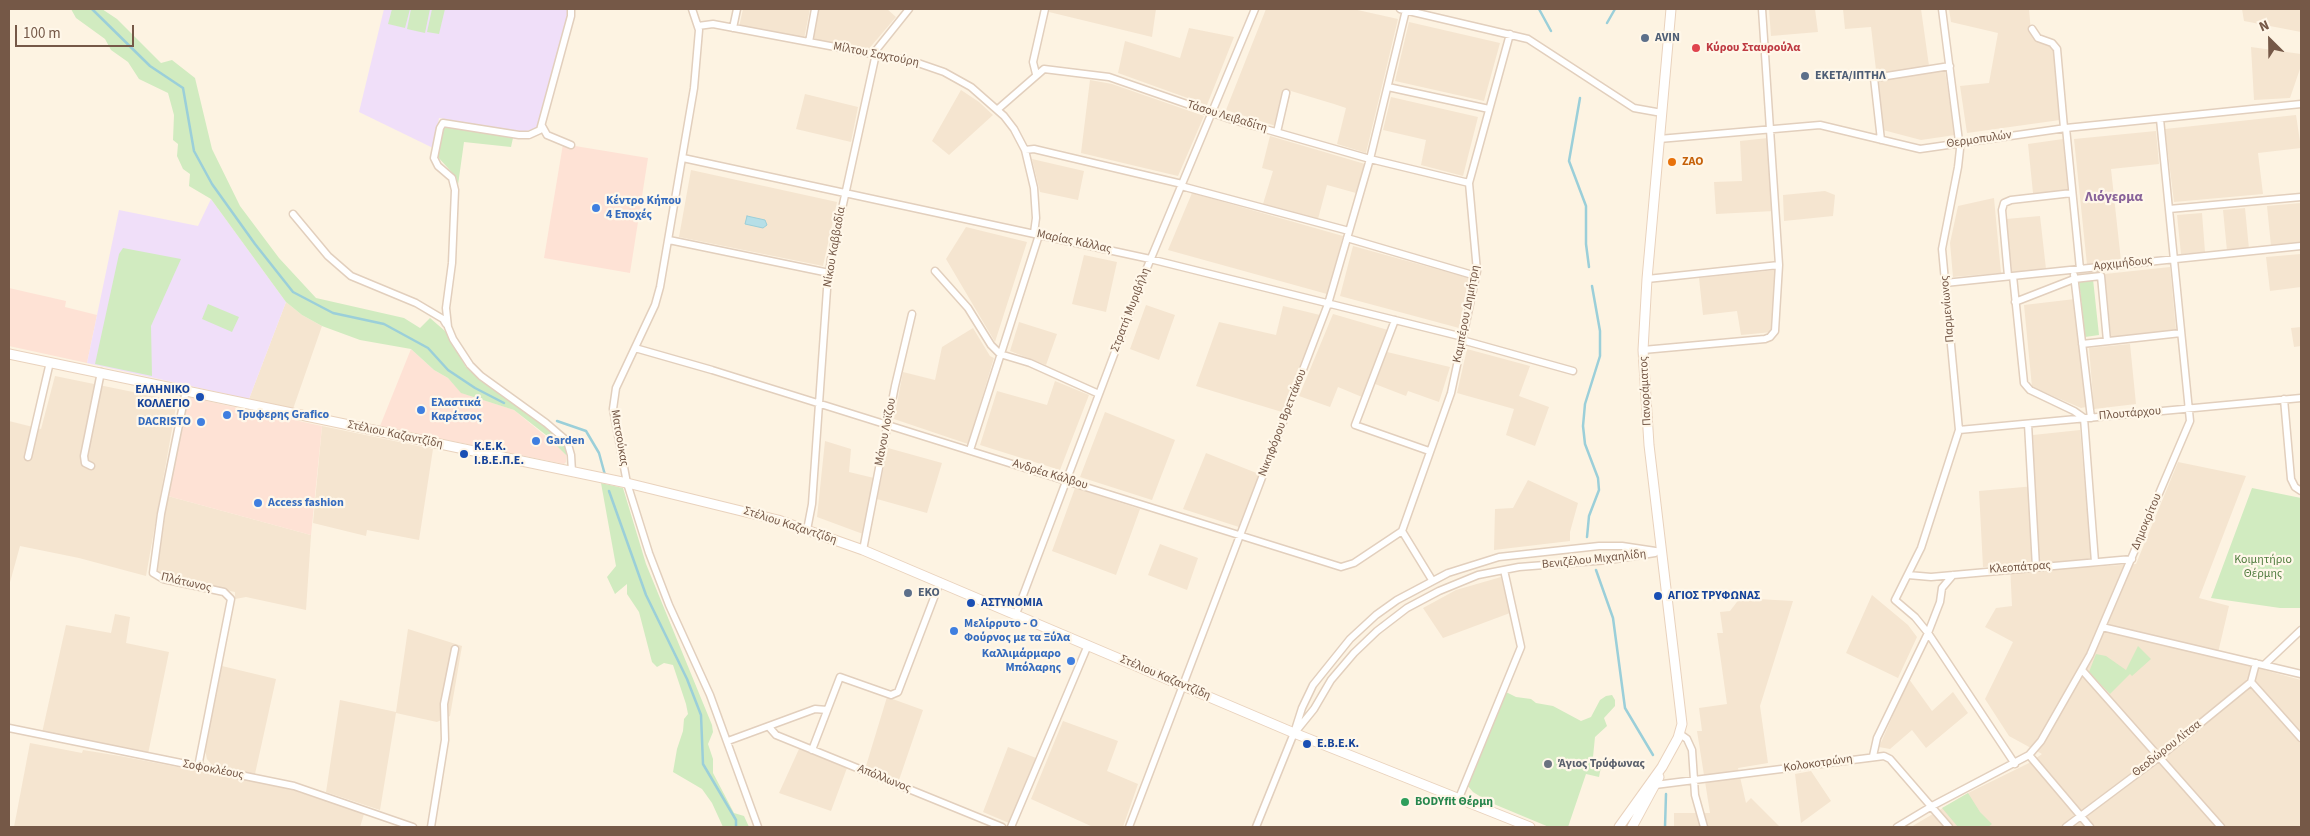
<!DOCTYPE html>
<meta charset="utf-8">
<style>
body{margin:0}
#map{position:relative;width:2310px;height:836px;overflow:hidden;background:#fdf3e2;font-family:"Source Sans 3",sans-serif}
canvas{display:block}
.frame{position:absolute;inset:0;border:10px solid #755847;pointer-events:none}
.north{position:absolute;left:2245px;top:15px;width:50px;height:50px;-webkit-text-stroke:4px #fff7e9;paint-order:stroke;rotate:337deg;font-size:14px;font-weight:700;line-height:20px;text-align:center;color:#755847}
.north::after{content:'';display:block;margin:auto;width:18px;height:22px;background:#755847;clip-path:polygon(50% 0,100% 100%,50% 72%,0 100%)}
.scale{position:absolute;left:15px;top:25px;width:119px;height:22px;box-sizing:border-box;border:2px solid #755847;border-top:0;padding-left:6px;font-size:15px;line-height:18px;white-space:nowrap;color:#755847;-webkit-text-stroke:4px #fff7e9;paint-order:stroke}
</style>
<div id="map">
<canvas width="2310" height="836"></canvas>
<div class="frame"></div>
<div class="north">N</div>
<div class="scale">100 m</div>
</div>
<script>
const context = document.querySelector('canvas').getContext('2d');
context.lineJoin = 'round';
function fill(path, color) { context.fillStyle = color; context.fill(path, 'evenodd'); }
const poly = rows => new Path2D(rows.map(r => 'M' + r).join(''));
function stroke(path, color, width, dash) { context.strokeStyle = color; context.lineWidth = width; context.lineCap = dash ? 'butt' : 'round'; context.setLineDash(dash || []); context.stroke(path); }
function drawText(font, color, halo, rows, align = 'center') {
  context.font = font + ' "Source Sans 3",sans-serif'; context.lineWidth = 4.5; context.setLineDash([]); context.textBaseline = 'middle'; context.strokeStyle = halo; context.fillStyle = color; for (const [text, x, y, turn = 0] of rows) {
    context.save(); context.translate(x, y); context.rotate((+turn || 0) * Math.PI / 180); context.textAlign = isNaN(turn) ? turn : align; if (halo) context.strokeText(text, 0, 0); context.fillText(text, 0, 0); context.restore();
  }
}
fill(poly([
 [743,9,810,9,804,39,739,27],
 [818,9,887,9,896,17,867,51,812,41],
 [1050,9,1156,9,1152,37,1049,12],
 [1266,9,1353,9,1398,19,1366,153,1337,144,1346,108,1334,104,1291,91,1282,128,1226,110],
 [1769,9,1815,9,1818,32,1771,36],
 [1843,9,1921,9,1930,73,1945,71,1955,135,1921,140,1883,130,1871,27,1845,29],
 [1949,9,2029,9,2031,32,2035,39,2052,46,2055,50,2060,120,1967,133,1960,86,1989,83,1998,33,1951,22],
 [2242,9,2301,9,2301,32,2244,21],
 [1409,22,1500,43,1484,101,1395,81],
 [1189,28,1234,37,1207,105,1118,73,1125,41,1180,58],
 [2251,47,2301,54,2301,66,2290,98,2254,100],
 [1090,80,1112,84,1204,116,1178,176,1081,153],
 [961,90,979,102,993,115,949,155,932,141],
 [805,94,858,107,851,142,796,129],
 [1391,97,1478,117,1463,176,1421,165,1426,140,1383,130],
 [2296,115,2301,148,2258,153,2263,194,2174,202,2165,129],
 [2156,131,2159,164,2111,169,2121,261,2087,265,2074,139],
 [1270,136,1365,164,1356,193,1327,185,1318,219,1263,204,1273,171,1262,168],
 [1768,138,1774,211,1716,214,1714,182,1742,181,1740,141],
 [2063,139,2068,191,2033,193,2028,144],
 [1032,159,1084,171,1078,200,1040,192],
 [691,170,837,202,823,266,679,237],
 [1825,191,1835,195,1833,216,1784,221,1783,195],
 [1192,193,1343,236,1327,294,1168,250],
 [1994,198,2001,273,1953,277,1950,243,1958,206],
 [2301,203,2301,242,2271,246,2267,206],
 [2245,208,2249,249,2227,251,2223,210],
 [2202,213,2205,252,2181,254,2177,215],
 [2040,216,2046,269,2012,272,2006,219],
 [966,227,1027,242,995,342,946,259],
 [1353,246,1469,278,1459,328,1340,296],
 [2301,254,2301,287,2270,291,2266,257],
 [1084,255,1117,262,1106,312,1072,304],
 [2170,267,2176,330,2111,338,2105,274],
 [1776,270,1772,332,1741,335,1737,311,1703,315,1699,278],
 [2075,299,2086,407,2081,408,2032,387,2024,305],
 [286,302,302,315,322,326,293,409,249,399],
 [1146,305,1175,315,1159,360,1130,349],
 [1283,306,1320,315,1282,412,1196,386,1219,322,1276,335],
 [1333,314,1388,330,1362,397,1338,387,1330,407,1299,396],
 [1019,322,1057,334,1046,365,1010,351],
 [2301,327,2301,346,2294,347,2291,328],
 [973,328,990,356,994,358,968,444,894,419,903,372,935,380,942,347],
 [2130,344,2136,404,2094,409,2089,348],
 [1467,349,1530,366,1519,396,1549,407,1535,446,1506,435,1514,409,1457,393],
 [1387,352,1450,367,1439,402,1408,391,1406,396,1375,384],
 [55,376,177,401,146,576,79,558,20,546,9,586,9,421,41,429],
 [1055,381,1089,395,1060,470,980,445,997,391,1047,405],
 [1105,412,1175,440,1152,500,1080,477],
 [322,426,433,449,419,540,367,530,366,536,313,523],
 [2080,430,2092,567,2136,564,2178,462,2246,476,2199,598,2229,606,2217,657,2301,680,2301,827,1911,827,1968,793,2029,763,2042,754,2009,736,1985,699,2013,642,1985,627,1996,608,2012,606,2010,565,1983,567,1979,491,2035,486,2033,435],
 [825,441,851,449,849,472,874,478,863,534,817,517],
 [888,448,942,463,927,513,877,499],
 [1206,453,1259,474,1239,527,1183,509],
 [1528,480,1578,503,1570,532,1570,541,1494,550,1495,509,1513,508],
 [1075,488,1140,509,1116,575,1052,551],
 [168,496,311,535,306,610,246,597,235,599,235,592,165,578,156,573],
 [1160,544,1198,558,1187,590,1148,575],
 [1501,577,1510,613,1443,638,1423,608,1456,590],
 [1872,595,1908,625,1917,637,1898,678,1846,653],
 [1740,598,1793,601,1760,706,1768,763,1738,768,1746,803,1751,798,1780,827,1674,827,1674,813,1710,813,1697,731,1702,731,1699,708,1727,704,1717,633,1723,633,1720,612,1730,611],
 [115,614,130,617,126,643,169,652,148,754,42,733,66,625,111,633],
 [408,629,462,646,450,716,437,722,396,713,380,810,326,792,340,700,396,712],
 [222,666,276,679,255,774,212,765,207,759,205,750],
 [1909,679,1932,711,1953,692,1968,713,1926,748,1912,730,1890,749,1879,747],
 [887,697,923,710,899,780,866,766],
 [1063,721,1118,741,1107,771,1138,784,1123,827,1093,827,1031,799],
 [30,743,82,753,83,750,120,756,287,788,364,814,360,827,14,827],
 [1008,747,1036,758,1009,823,983,812],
 [799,749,847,768,831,811,779,793],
 [1811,771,1831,801,1801,823,1795,774]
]), '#f5e5d0');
fill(poly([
 [563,144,648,158,630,273,544,258],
 [9,288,66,301,65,307,97,315,87,363,9,346],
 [411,349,434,370,448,378,462,393,514,410,560,448,566,455,566,462,564,464,380,426],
 [188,397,322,426,311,535,168,496]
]), '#fee2d5');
fill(poly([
 [384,9,568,9,570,12,538,128,522,132,439,118,433,148,359,112],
 [211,199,286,302,249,399,87,363,119,210,198,226]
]), '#f0dff9');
fill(poly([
 [71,9,102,9,117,19,161,63,172,60,195,78,212,149,240,206,279,258,316,298,404,318,420,328,430,318,445,331,466,367,483,382,545,426,565,443,568,451,566,455,546,435,514,410,461,393,448,378,434,370,411,349,360,340,322,326,302,315,286,302,211,199,189,186,190,174,183,169,177,156,178,144,173,140,174,115,168,93,139,79,128,62,111,50,105,39,76,18],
 [392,9,410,9,405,28,388,24],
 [411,9,430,9,425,33,407,29],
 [432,9,445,9,439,34,427,32],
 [449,125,513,138,511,147,464,142,458,185,456,177,437,156,443,129],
 [123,248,181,259,151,326,152,376,95,364,119,254],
 [2093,279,2099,335,2085,337,2079,281],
 [208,304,239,317,232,332,202,319],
 [601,483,623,488,646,564,712,725,713,732,708,744,713,759,713,773,734,813,744,816,749,827,723,827,712,803,702,789,673,772,677,749,683,731,684,719,688,714,686,704,673,665,664,663,657,667,652,662,639,612,627,594,627,584,615,594,607,577,616,566],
 [2252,488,2301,498,2301,608,2280,608,2211,598],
 [2138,646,2151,659,2132,676,2130,674,2110,694,2089,672,2096,654,2106,656,2126,670],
 [1506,692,1516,697,1531,699,1536,703,1553,706,1581,721,1591,717,1600,700,1606,696,1612,695,1615,700,1615,706,1604,718,1607,726,1595,737,1593,757,1601,767,1599,777,1586,774,1568,827,1549,827,1489,802,1473,792,1467,785],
 [1968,793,1980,812,1992,824,1988,827,1958,827,1942,808]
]), '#d1ebc0');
const water = poly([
 [747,216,765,220,767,225,763,228,745,224,747,216]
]);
fill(water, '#b6dfe7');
stroke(water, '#9bcfd9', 1);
stroke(poly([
 [92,9,150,66,183,88,194,151,212,184,255,244,293,292,333,313,384,324,428,348,448,370,475,388,504,403],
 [1539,9,1551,31],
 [1607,23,1615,9],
 [1580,98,1569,161,1586,206,1586,244,1589,267],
 [557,421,586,431,599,453,605,475],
 [609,491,646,595,687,679,701,715,703,764,736,820,736,827],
 [1587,537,1589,516,1599,490,1598,478,1585,444,1583,426,1585,404,1600,356,1600,331,1592,286],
 [1596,570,1613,618,1625,708,1653,755],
 [1665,827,1666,794]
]), '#9bcfd9', 2.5);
const street = poly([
 [571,9,571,16,540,130,529,135,519,135,443,123,440,128,434,158,438,166,452,178,455,190,452,263,446,308,448,327,453,339,470,365,481,376,546,423,567,441,571,455,572,472],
 [692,9,699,30,694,88,660,287,655,305,616,388,613,409,627,483,649,553,669,605,710,695,758,827],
 [1400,9,1528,39,1634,108,1662,113],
 [1942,9,1960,149,1958,167,1942,249,1959,430,1921,548,1895,600,1915,617,1928,633,2015,764],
 [698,26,713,24,915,62,944,72,971,87,1004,116,1014,129,1025,150,1034,188,1036,218,1034,233],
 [733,28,737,9],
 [2032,29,2038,38,2052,43,2057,49,2064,128],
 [809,42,815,9],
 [1036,74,1033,62,1045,9],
 [1388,87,1489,109],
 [998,109,1044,69,1109,77,1230,119,1370,159,1469,183],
 [542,126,547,135,571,145],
 [2066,128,2080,269],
 [1277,132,1286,93],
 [1659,139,1820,125,1920,149,2066,128,2301,104],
 [1881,140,1874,78,1950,66],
 [1025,150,1034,149,1182,184],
 [683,158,1150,259,1463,337],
 [1181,186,1349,231],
 [2169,209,2301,197],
 [293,214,328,256,351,276,416,303,443,319,446,324],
 [1347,238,1476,276],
 [669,240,829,273],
 [935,271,968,308,991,345,1000,354,1030,363,1099,394],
 [2074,275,2091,418],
 [2008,276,2002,210,2004,203,2011,200,2072,193],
 [2013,276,2024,383,2030,390,2074,411,2084,418,2095,562],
 [1647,279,1779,265],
 [1945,283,2301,246],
 [2015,302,2074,279,2101,276,2107,341],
 [1395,320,1355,425,1429,451],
 [1462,340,1573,371],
 [2082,344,2181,333],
 [635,348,712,370,1341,567,1354,563,1402,531,1432,580],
 [1643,350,1765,339,1770,337,1775,331,1779,265,1762,9],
 [186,390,161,514,153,573,163,579,224,592,231,599,198,767],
 [2284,399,2291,479,2295,487,2301,491],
 [2028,424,2036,567],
 [1959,430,2301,398],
 [970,450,1039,235],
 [28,457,50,362],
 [91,466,85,463,84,456,101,372],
 [807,530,812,504,827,289,831,259,877,49,909,9],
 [1402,531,1451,393,1477,271,1469,183,1510,34],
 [863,550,895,386,912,314],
 [1908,575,1931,577,2132,559],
 [1016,614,1144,275,1255,9],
 [2102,627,2301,674],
 [2264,665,2301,630],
 [2082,670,2221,827],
 [2251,682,2301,738],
 [769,727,776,735,1002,827],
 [9,728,294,786,413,827],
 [1297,730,1314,709,1331,680,1354,653,1377,631,1407,608,1439,591,1478,575,1519,567,1609,560,1655,553],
 [1680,734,1687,739,1692,750,1695,795,1704,827],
 [728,741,815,709,827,710],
 [812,750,840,677,891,695,898,692,940,582],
 [2029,755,2090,827],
 [1873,756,1877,738,1928,633,1940,602,1942,588,1953,575],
 [1655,785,1884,756,1890,759,1949,827],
 [1459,798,1521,647,1504,570],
 [431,827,445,740,444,704,455,649],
 [1011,827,1088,645],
 [1129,827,1328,304,1370,159,1406,10],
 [1256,827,1294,733,1302,708,1313,685,1350,639,1376,615,1397,600,1448,573,1499,557,1599,546,1622,546,1662,552],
 [1897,827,1932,806,2029,755,2041,741,2090,655,2190,421,2160,119],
 [2066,827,2158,758,2251,682,2256,663]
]);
const secondary = poly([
 [9,354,627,483,778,520,863,550,1294,733,1530,827],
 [1619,827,1662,767,1678,738,1682,724,1649,445,1643,350,1647,279,1671,9],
 [1632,827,1659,777]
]);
stroke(street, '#e2cfbd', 9);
stroke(secondary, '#e9d2bd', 11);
stroke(street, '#fff', 6);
stroke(secondary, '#fff', 9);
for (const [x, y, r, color] of [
 [1645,38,5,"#5c6f8a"],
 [1696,48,5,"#e0444e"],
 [1805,76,5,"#5c6f8a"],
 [1672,162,5,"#e8710a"],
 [596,208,5,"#3f7fe0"],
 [200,397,5,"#1a4fb4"],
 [421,410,5,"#3f7fe0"],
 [227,415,5,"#3f7fe0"],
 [201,422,5,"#3f7fe0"],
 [536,441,5,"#3f7fe0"],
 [464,454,5,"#1a4fb4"],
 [258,503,5,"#3f7fe0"],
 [908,593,5,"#5c6f8a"],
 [1658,596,5,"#1a4fb4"],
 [971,603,5,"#1a4fb4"],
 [954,631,5,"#3f7fe0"],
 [1071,661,5,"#3f7fe0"],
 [1307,744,5,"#1a4fb4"],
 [1548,764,5,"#6b7280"],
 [1405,802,5,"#2e9e5b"]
]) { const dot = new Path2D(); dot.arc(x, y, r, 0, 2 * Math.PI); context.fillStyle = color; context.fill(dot); stroke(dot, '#fff7e9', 2); }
drawText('bold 12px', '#4e5e75', '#fff7e9', [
 ["AVIN",1655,38],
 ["ΕΚΕΤΑ/ΙΠΤΗΛ",1815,76],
 ["EKO",918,593]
], 'left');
drawText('bold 12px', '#be3a42', '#fff7e9', [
 ["Κύρου Σταυρούλα",1706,48]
], 'left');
drawText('12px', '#755847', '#fff7e9', [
 ["Μίλτου Σαχτούρη",876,55,11],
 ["Τάσου Λειβαδίτη",1227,117,17],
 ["Θερμοπυλών",1979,140,-8],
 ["Μαρίας Κάλλας",1074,242,12],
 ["Νίκου Καββαδία",835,247,-80],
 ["Αρχιμήδους",2123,264,-6],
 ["Παρμενίωνος",1948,309,-95],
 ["Στρατή Μυριβήλη",1131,310,-69],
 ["Καμπέρου Δημήτρη",1467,314,-79],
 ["Πανοράματος",1646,391,-93],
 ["Πλουτάρχου",2130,414,-5],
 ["Νικηφόρου Βρεττάκου",1283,423,-69],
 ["Μάνου Λοϊζου",886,432,-79],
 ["Στέλιου Καζαντζίδη",395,435,12],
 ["Ματσούκας",619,438,80],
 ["Ανδρέα Κάλβου",1050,475,17],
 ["Δημοκρίτου",2147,522,-67],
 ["Στέλιου Καζαντζίδη",790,526,18],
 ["Βενιζέλου Μιχαηλίδη",1594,560,-6],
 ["Κλεοπάτρας",2020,568,-4],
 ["Πλάτωνος",186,583,13],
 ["Στέλιου Καζαντζίδη",1165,678,23],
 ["Θεοδώρου Λίτσα",2167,749,-38],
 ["Κολοκοτρώνη",1818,764,-8],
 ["Σοφοκλέους",213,770,11],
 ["Απόλλωνος",884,779,22]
]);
drawText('bold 12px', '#c56008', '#fff7e9', [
 ["ZAO",1682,162]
], 'left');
drawText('bold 12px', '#366cbe', '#fff7e9', [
 ["Κέντρο Κήπου",606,201],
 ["4 Εποχές",606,215],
 ["Ελαστικά",431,403],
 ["Καρέτσος",431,417],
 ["Τρυφερης Grafico",237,415],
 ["DACRISTO",191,422,"right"],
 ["Garden",546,441],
 ["Access fashion",268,503],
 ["Μελίρρυτο - Ο",964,624],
 ["Φούρνος με τα Ξύλα",964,638],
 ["Καλλιμάρμαρο",1061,654,"right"],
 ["Μπόλαρης",1061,668,"right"]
], 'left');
drawText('bold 12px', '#164399', '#fff7e9', [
 ["ΕΛΛΗΝΙΚΟ",190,390,"right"],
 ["ΚΟΛΛΕΓΙΟ",190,404,"right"],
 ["Κ.Ε.Κ.",474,447],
 ["Ι.Β.Ε.Π.Ε.",474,461],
 ["ΑΓΙΟΣ ΤΡΥΦΩΝΑΣ",1668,596],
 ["ΑΣΤΥΝΟΜΙΑ",981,603],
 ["Ε.Β.Ε.Κ.",1317,744]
], 'left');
drawText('12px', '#507c3f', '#fff7e9', [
 ["Κοιμητήριο",2263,560],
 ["Θέρμης",2263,574]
]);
drawText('bold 12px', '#5b616d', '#fff7e9', [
 ["Άγιος Τρύφωνας",1558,764]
], 'left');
drawText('bold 12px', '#27864d', '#fff7e9', [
 ["BODYfit Θέρμη",1415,802]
], 'left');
drawText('bold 14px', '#886299', '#fff7e9', [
 ["Λιόγερμα",2114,198]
]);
</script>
